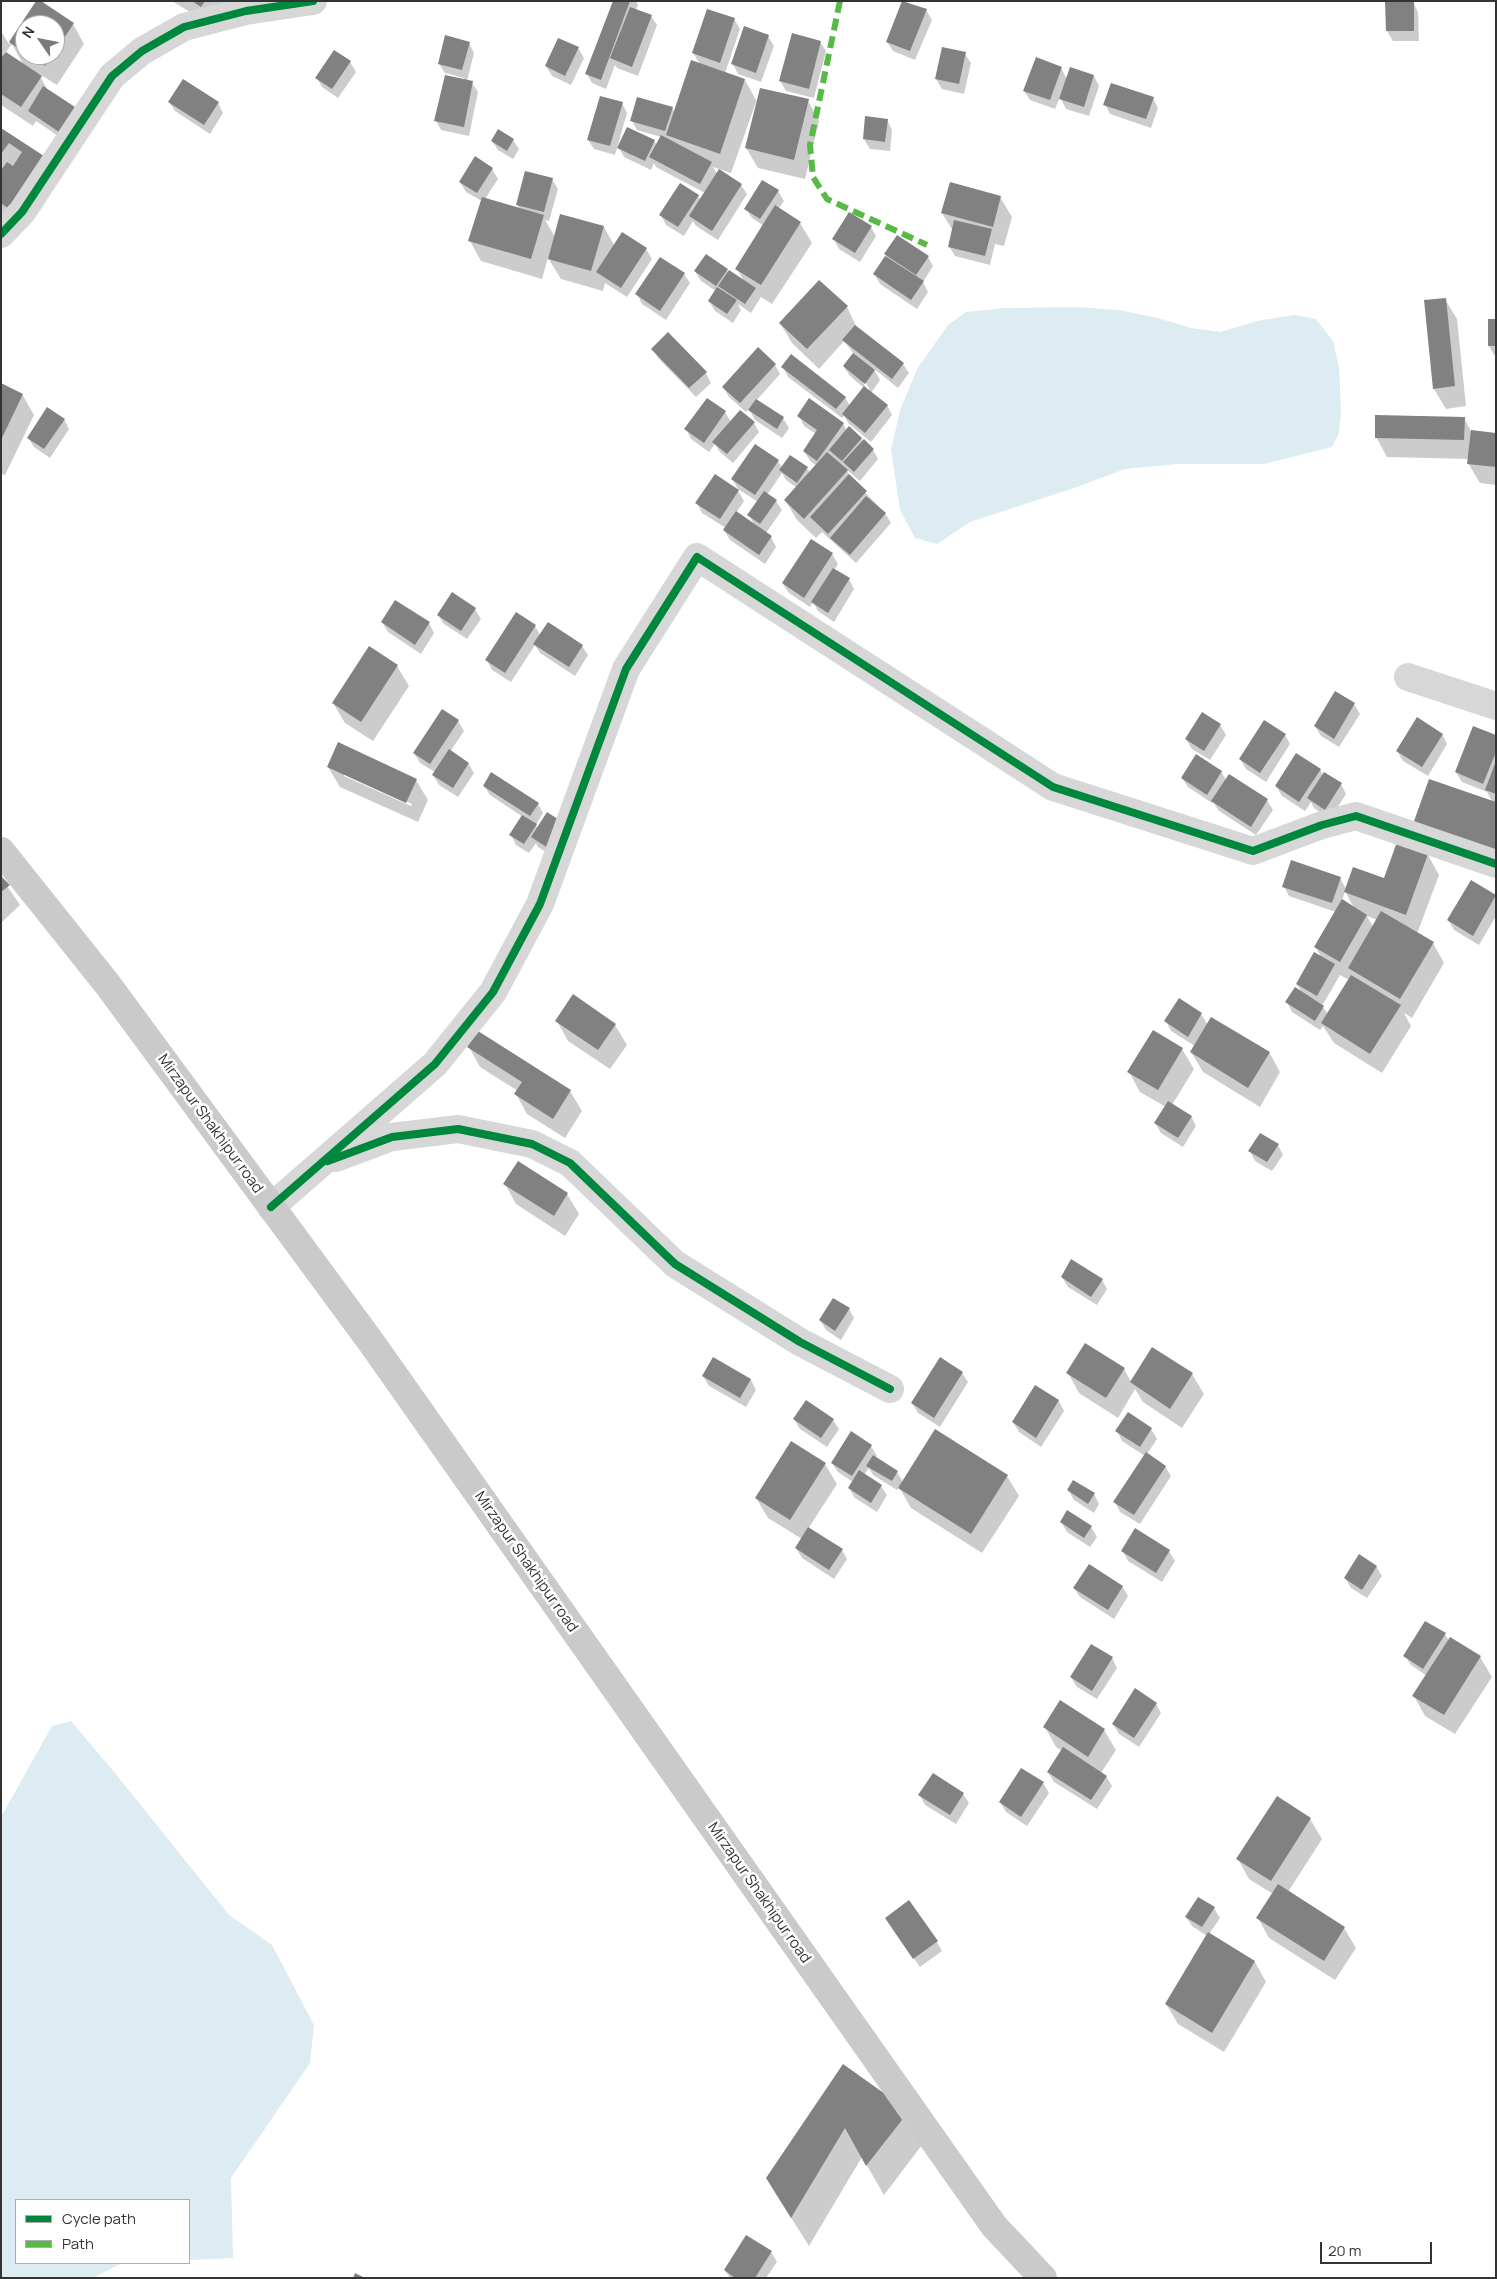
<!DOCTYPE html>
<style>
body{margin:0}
#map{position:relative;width:1497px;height:2279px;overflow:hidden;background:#fff;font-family:Manrope,sans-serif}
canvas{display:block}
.frame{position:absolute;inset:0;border:2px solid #333;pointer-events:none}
.legend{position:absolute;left:15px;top:2199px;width:175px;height:65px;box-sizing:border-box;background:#fff;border:1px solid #adadad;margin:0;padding:6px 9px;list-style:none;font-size:15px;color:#333}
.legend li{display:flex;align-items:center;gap:10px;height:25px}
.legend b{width:25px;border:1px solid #adadad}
.north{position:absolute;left:15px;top:15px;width:50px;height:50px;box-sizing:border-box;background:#fff;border:1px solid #adadad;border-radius:50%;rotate:303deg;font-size:14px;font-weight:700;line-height:20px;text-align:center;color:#333}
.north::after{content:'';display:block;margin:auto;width:18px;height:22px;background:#7a7a7a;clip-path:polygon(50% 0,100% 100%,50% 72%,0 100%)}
.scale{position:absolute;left:1320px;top:2242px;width:112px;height:22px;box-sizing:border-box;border:2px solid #333;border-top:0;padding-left:6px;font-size:15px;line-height:18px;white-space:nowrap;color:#333;-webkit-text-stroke:4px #fff;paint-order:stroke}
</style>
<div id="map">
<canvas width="1497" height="2279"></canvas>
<div class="frame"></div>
<ul class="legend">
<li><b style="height:6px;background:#00873e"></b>Cycle path</li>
<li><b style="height:6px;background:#58b947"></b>Path</li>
</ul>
<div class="north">N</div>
<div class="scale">20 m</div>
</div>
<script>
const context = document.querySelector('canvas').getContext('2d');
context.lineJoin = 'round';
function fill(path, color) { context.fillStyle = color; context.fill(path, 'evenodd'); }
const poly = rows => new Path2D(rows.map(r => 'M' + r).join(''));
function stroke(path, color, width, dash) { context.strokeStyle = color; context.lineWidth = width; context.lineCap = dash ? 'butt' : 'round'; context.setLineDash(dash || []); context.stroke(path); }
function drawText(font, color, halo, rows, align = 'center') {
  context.font = font + ' Manrope,sans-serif'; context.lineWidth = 5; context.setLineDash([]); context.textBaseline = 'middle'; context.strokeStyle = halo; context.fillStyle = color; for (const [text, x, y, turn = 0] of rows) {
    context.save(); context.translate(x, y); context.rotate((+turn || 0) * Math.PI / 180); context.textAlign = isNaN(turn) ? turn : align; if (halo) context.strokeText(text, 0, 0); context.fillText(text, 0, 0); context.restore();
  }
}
fill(poly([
 [1076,307,1118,310,1158,318,1191,328,1220,332,1257,321,1294,315,1316,319,1333,341,1339,367,1341,413,1339,433,1332,447,1264,464,1177,464,1125,469,1077,487,970,522,937,544,915,538,900,510,891,450,900,410,917,369,948,325,966,312,1005,308],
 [71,1721,115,1773,229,1915,272,1945,314,2025,310,2063,231,2178,233,2258,189,2260,189,2200,16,2200,16,2263,122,2263,93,2278,1,2278,1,1817,52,1726]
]), '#ddebf3');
fill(poly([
 [38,1,73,24,84,44,57,85,38,73,49,92,64,140,36,121,33,126,1,105,1,31,9,44],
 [25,25,55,25,55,55,25,55],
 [12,44,24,66,5,53],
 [172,1,228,1,213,26],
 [614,1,636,1,638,5,636,10,651,16,657,25,638,76,617,68,615,65,606,89,592,83,587,74],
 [903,1,926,10,932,20,915,60,893,51,887,42],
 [1413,2,1418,12,1419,41,1393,41,1387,31,1387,3],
 [734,19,740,29,725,73,745,80,757,102,756,102,731,173,713,167,717,174,741,185,747,194,718,240,696,226,693,221,684,236,666,225,661,215,698,196,701,200,705,193,656,167,654,163,651,170,624,157,619,148,654,141,657,146,661,137,637,130,632,121,672,108,675,113,700,64,693,53],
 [768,36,774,46,761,82,738,74,733,64],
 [820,42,826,51,814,98,786,91,780,81],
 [469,43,474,53,467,81,472,83,478,92,469,136,441,130,436,121,464,78,445,73,439,64],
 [578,48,584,58,571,85,552,76,546,66],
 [965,54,971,63,964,94,942,89,936,79],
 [350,62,356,72,338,98,322,87,317,78],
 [1061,68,1067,79,1094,76,1099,86,1089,116,1066,109,1060,97,1055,109,1030,100,1024,91],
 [1153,98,1158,108,1151,128,1110,114,1105,104],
 [808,101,819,121,805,179,758,168,746,148],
 [169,102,218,103,223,113,210,134,175,111],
 [622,103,627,113,615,155,594,149,588,140],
 [866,118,887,120,892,130,890,151,870,149,864,139],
 [1,129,43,157,45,192,48,197,40,211,35,208,1,215],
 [513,140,519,149,513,159,498,150,492,141],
 [492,169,498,179,485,199,520,210,517,204,552,179,558,189,549,221,545,220,555,237,604,227,614,245,622,233,646,249,652,259,627,297,605,283,603,291,561,279,548,258,542,279,481,261,470,241,482,201,466,192,460,182],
 [778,191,784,201,778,209,800,223,812,243,772,304,761,297,751,313,738,304,741,310,733,323,715,311,709,301,716,291,701,281,695,271,727,270,729,273,744,281,737,269,764,226,752,218,746,209],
 [1000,197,1012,217,1004,246,995,244,990,265,955,256,949,246,953,231,942,213],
 [871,227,876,236,860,262,839,249,834,239],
 [897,237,928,257,933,266,923,282,928,292,917,309,880,284,875,275],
 [684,274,690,283,666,320,642,304,637,294],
 [1445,299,1457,319,1466,406,1446,409,1434,389],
 [847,307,857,328,903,364,909,373,898,388,873,368,880,380,871,393,887,405,892,415,871,442,849,424,844,416,842,418,788,377,783,367,845,397,850,406,864,388,850,376,844,367,854,354,844,341,819,369,792,343,780,323],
 [863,378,870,390,867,390,861,379],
 [1496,320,1496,355,1494,355,1489,346],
 [653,349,706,373,711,383,696,397,658,358],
 [775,365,780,374,756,401,783,418,789,428,782,438,755,420,749,409,746,412,729,397,723,387],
 [1,385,22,394,34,415,5,475,1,474],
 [725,412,731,422,754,423,759,432,733,463,720,452,715,444,709,452,691,439,686,429],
 [799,416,843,423,847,431,861,438,873,450,878,459,860,481,846,469,851,478,885,513,891,523,856,563,822,532,816,538,797,520,785,500,797,488,786,480,782,473,767,495,776,501,782,510,766,533,771,537,776,547,765,564,730,540,724,530,726,528,702,513,697,503,738,491,744,501,736,513,755,526,749,515,758,502,738,489,732,479,778,461,782,468,807,468,810,473,817,466,810,461,804,451,816,434,804,426],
 [1464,418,1471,431,1496,434,1496,485,1480,483,1468,463,1469,459,1387,457,1376,437],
 [64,419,69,429,50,458,34,447,28,438],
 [832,554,838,564,834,570,849,579,854,589,834,622,818,611,813,602,810,607,789,593,783,584],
 [475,609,481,619,467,639,444,624,438,615],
 [517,614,535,626,540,635,582,646,588,655,575,676,540,653,535,645,511,682,492,670,487,660],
 [382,622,429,623,434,633,421,654,388,632],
 [397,666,409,686,373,741,345,723,333,703],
 [1354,704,1360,714,1339,747,1321,736,1315,726],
 [458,721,464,731,450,752,468,763,474,773,458,797,439,785,433,775,435,772,420,763,414,753],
 [1220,725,1226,735,1210,760,1192,749,1186,739],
 [1442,734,1447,744,1428,776,1403,761,1397,751],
 [1285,735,1290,744,1266,782,1246,769,1240,759],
 [1496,736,1496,876,1493,803,1487,792,1462,782,1456,772],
 [328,767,416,780,428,800,418,822,340,787],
 [344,773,412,804,411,806,344,776],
 [1320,769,1323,775,1341,784,1346,794,1330,819,1314,808,1311,802,1305,811,1282,796,1276,786],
 [1221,771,1226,780,1230,775,1267,800,1273,810,1256,835,1219,811,1213,802,1212,803,1188,787,1182,778],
 [484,786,538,804,543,813,536,825,554,857,538,847,536,843,529,853,516,845,511,835,523,817,490,795],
 [1428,855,1439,875,1417,934,1433,943,1444,963,1412,1018,1404,1013,1411,1026,1382,1073,1334,1043,1323,1026,1320,1030,1292,1012,1287,1002,1302,993,1297,984,1321,957,1316,947,1336,912,1289,896,1284,886,1340,878,1346,889,1385,879],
 [1345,891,1354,908,1342,901],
 [1367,916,1377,920,1373,927],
 [1340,975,1349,980,1328,1014,1322,1006],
 [1,877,20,905,1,923],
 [1471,882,1496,896,1496,916,1479,945,1454,930,1448,920],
 [1201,1014,1208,1025,1269,1052,1280,1072,1260,1107,1203,1072,1191,1052,1195,1046,1171,1031,1166,1021],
 [557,1021,615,1025,627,1045,610,1069,568,1041],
 [469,1047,570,1091,582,1111,565,1138,527,1114,516,1094,518,1091,480,1067],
 [1182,1049,1194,1069,1172,1105,1191,1116,1196,1126,1183,1147,1161,1133,1155,1123,1166,1107,1140,1092,1129,1072],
 [1278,1145,1283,1155,1272,1171,1255,1161,1250,1151],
 [505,1184,567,1194,579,1214,565,1236,516,1204],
 [1062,1277,1102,1280,1107,1289,1097,1305,1068,1287],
 [849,1309,854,1318,841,1340,826,1330,820,1320],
 [714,1358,751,1380,756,1390,746,1407,709,1386,703,1376],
 [1124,1369,1131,1382,1192,1374,1204,1394,1182,1428,1143,1402,1135,1389,1118,1418,1079,1393,1068,1373],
 [962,1373,968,1382,940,1427,918,1413,912,1403],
 [1036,1387,1059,1401,1064,1411,1041,1447,1019,1432,1013,1422],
 [794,1419,833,1420,839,1429,827,1447,800,1429],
 [1151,1429,1157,1439,1147,1454,1165,1466,1171,1476,1140,1524,1120,1512,1115,1502,1145,1456,1122,1441,1117,1431],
 [936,1430,1007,1476,1019,1496,982,1553,911,1508,899,1487,897,1490,873,1475,869,1468,864,1475,881,1486,887,1495,877,1512,855,1498,849,1488,853,1482,838,1472,832,1463,871,1446,877,1456,875,1457,897,1472,903,1482],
 [825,1464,837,1484,808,1529,842,1550,847,1559,834,1579,802,1558,796,1548,802,1539,768,1518,756,1498],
 [1068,1490,1094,1494,1099,1504,1094,1513,1074,1500],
 [1061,1522,1091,1527,1097,1537,1090,1547,1067,1532],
 [1123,1551,1169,1551,1175,1561,1162,1582,1128,1561],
 [1376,1566,1382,1576,1367,1598,1351,1588,1345,1578],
 [1122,1586,1128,1596,1114,1619,1080,1597,1074,1588],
 [1426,1622,1445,1634,1449,1641,1480,1657,1492,1677,1455,1734,1425,1716,1414,1696,1427,1676,1411,1665,1405,1656],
 [1112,1658,1117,1668,1097,1699,1077,1687,1071,1677],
 [1156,1704,1161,1713,1139,1747,1119,1734,1113,1724],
 [1045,1727,1104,1730,1116,1750,1101,1773,1106,1776,1112,1786,1097,1809,1054,1782,1048,1772,1062,1751,1056,1747],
 [1043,1783,1049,1793,1027,1826,1006,1812,1000,1802],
 [963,1794,969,1803,956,1824,925,1805,920,1795],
 [1310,1819,1322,1839,1288,1892,1344,1928,1356,1948,1335,1980,1269,1938,1258,1918,1273,1894,1249,1879,1238,1859],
 [1214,1908,1220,1918,1209,1934,1255,1962,1266,1982,1224,2052,1178,2024,1166,2004,1207,1936,1192,1926,1186,1917],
 [892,1928,937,1942,942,1951,920,1967],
 [844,2066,908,2112,925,2141,884,2195,862,2157,809,2246,785,2208],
 [771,2252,777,2262,766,2278,730,2278,725,2270]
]), '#0003');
fill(poly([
 [36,1,41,1,74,23,55,52,55,25,25,25,25,53,9,42],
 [192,1,205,1,201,7],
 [613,1,630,1,601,80,585,74],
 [902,1,927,9,910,51,886,42],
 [1414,1,1414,31,1386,31,1385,2],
 [630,7,652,15,632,67,610,58],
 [707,9,735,18,720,63,692,53],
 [744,26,769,35,756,73,731,64],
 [792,33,821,41,809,89,779,81],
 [445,35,470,42,462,70,438,64],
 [558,38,579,47,565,76,545,66],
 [942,47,966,52,959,84,935,79],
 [334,50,351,61,332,89,315,78],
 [6,52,42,76,21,107,1,94,1,58],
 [28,55,53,55,45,66],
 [1036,57,1062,67,1050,100,1023,91],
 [691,60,745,79,720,154,666,135],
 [1070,67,1094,75,1084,107,1059,99],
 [445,75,473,81,464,127,434,121],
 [183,79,219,102,204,125,168,102],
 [1111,83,1154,97,1146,119,1103,105],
 [43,86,75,107,59,132,28,111],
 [760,88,809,99,794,160,745,148],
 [600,96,623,102,610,146,587,140],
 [637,97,673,107,665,131,630,121],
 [865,116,888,119,885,142,863,139],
 [627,127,655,140,645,161,617,148],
 [1,128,44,156,9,209,1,203,1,170,7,162,13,166,22,152,9,143,1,154],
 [498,129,514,139,507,151,491,141],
 [661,135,712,162,700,184,649,157],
 [475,156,493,168,477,193,459,182],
 [719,169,742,184,712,231,689,216],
 [525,171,553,178,544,212,516,205],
 [762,180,779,190,760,219,744,209],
 [950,182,1001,196,993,227,941,213],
 [680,183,699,195,678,227,659,215],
 [482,197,544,215,531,259,468,241],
 [775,205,801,222,761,285,735,269],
 [849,212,872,226,855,253,832,239],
 [560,214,604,226,591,271,548,259],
 [954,220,992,229,985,256,948,247],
 [622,232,647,248,621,288,596,272],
 [897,235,929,256,916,275,884,254],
 [706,254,728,269,716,286,694,271],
 [885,256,924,281,911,300,873,274],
 [660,257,685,273,660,311,635,294],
 [729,270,756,288,745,304,718,286],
 [819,280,848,306,807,349,779,323],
 [717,287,737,300,727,314,708,301],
 [1446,298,1455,386,1433,389,1424,300],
 [1488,319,1496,319,1496,346,1488,346],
 [855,325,904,363,892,379,842,340],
 [668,332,707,372,689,388,651,349],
 [758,347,776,364,740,403,722,387],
 [853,353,875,370,865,384,843,366],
 [791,354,846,397,836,409,781,367],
 [1,383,23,394,1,440],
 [864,386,888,405,865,433,842,414],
 [707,398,726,411,704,443,684,429],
 [809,398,844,423,817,461,803,451,817,430,797,416],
 [756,399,784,417,777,429,748,410],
 [47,407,65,419,44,449,27,438],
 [740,410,755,422,727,454,712,442],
 [1375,415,1465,417,1464,440,1375,438],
 [849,426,862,438,842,461,829,450],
 [1471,430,1496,433,1496,467,1467,464],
 [864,439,874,449,854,472,843,462],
 [755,444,779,460,755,495,731,479],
 [827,452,848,470,804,519,784,500],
 [790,455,808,467,797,483,779,470],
 [715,474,739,490,720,519,695,503],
 [849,474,867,491,828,534,810,517],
 [764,491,777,500,760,524,747,515],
 [866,496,886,513,850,555,830,538],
 [736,511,772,536,759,555,723,530],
 [811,539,833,553,804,598,782,583],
 [833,568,850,578,828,613,811,602],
 [452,592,476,608,461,631,437,615],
 [395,600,430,622,415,645,381,622],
 [516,612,536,625,505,673,485,660],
 [548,622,583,645,569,667,533,644],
 [369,646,398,665,361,722,332,703],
 [1335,691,1355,703,1334,739,1314,726],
 [442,709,459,720,430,764,413,753],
 [1202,712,1221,724,1204,751,1185,739],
 [1417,717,1443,734,1422,767,1396,751],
 [1264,720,1286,734,1260,773,1239,759],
 [1473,726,1496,735,1496,752,1483,784,1455,772],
 [338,742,417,779,406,803,327,767],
 [449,749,469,763,453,788,432,775],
 [1296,753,1321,769,1299,802,1275,786],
 [1196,754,1222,771,1207,795,1181,778],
 [1496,761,1496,794,1485,790],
 [491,772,539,803,530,816,483,786],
 [1324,772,1342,783,1325,810,1307,798],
 [1229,774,1268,799,1251,827,1211,801],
 [1429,779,1496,802,1496,852,1413,824],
 [547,812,564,823,548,848,531,837],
 [522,815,537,824,524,844,509,835],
 [1397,842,1428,854,1406,915,1344,892,1353,867,1384,878],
 [1291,860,1341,877,1332,903,1282,887],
 [1,876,10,885,1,892],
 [1471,880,1496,895,1473,936,1447,920],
 [1342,899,1367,915,1340,962,1314,947],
 [1381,911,1434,942,1400,999,1348,968],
 [1314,952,1335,964,1317,996,1296,984],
 [1351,975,1401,1005,1370,1054,1321,1023],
 [1295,987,1324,1006,1315,1021,1285,1002],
 [573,994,616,1024,598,1050,555,1021],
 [1179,998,1202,1013,1188,1037,1164,1021],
 [1211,1017,1270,1052,1248,1088,1190,1052],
 [1153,1030,1183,1048,1158,1090,1127,1072],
 [478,1031,571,1090,553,1119,514,1094,522,1082,467,1047],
 [1168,1101,1192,1116,1178,1138,1154,1123],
 [1260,1133,1279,1144,1267,1162,1248,1151],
 [518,1161,568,1193,554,1216,503,1184],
 [1071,1259,1103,1279,1091,1297,1061,1277],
 [833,1298,850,1308,835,1331,819,1320],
 [1085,1343,1125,1368,1106,1398,1066,1373],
 [1152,1347,1193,1373,1170,1409,1130,1382],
 [713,1357,751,1379,740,1398,702,1376],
 [940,1357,963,1372,934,1418,911,1403],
 [1035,1385,1059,1400,1036,1438,1012,1422],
 [806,1400,834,1419,821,1438,793,1419],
 [1128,1412,1152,1428,1140,1447,1115,1431],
 [935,1429,1008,1475,971,1534,898,1488],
 [851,1431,872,1445,852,1476,831,1463],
 [791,1441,826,1463,790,1520,755,1498],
 [1146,1452,1166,1466,1134,1515,1113,1502],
 [873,1455,898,1471,892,1481,866,1466],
 [859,1470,882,1485,871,1503,848,1488],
 [1073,1480,1095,1493,1088,1504,1067,1490],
 [1067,1510,1092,1526,1084,1538,1060,1522],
 [808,1527,843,1549,829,1570,795,1548],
 [1135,1528,1170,1550,1156,1573,1121,1551],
 [1359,1554,1377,1566,1362,1590,1344,1578],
 [1089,1564,1123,1586,1108,1610,1073,1588],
 [1425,1621,1446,1633,1423,1669,1403,1656],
 [1450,1637,1481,1656,1444,1715,1412,1696],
 [1091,1644,1113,1657,1092,1691,1070,1677],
 [1135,1688,1157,1703,1134,1738,1112,1724],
 [1060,1700,1105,1729,1088,1757,1043,1727],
 [1063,1747,1107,1776,1091,1800,1047,1772],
 [1021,1768,1044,1782,1021,1817,999,1802],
 [933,1773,964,1793,950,1815,918,1795],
 [1277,1796,1311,1818,1271,1881,1236,1859],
 [1278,1884,1345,1927,1324,1961,1256,1918],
 [1198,1897,1215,1907,1202,1927,1185,1917],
 [909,1900,938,1941,913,1959,885,1918],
 [1208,1932,1255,1961,1212,2033,1165,2004],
 [843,2064,909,2111,866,2166,845,2128,791,2218,766,2178],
 [746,2235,772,2251,755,2278,735,2278,724,2270],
 [355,2273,365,2278,353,2278]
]), '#818181');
stroke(poly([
 [1,234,22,212,112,76,142,51,184,27,246,11,313,1],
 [1408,677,1496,706],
 [336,1158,392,1137,458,1129,532,1144,570,1163,675,1264,800,1342,890,1389],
 [271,1207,435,1064,493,992,540,904,626,669,697,557,1053,787,1253,851,1322,825,1356,816,1496,864]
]), '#d7d7d7', 28);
stroke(poly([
 [1,851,108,985,371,1342,994,2226,1043,2278]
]), '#cacaca', 28);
stroke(poly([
 [840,1,810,145,813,177,827,199,927,245]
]), '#58b947', 6, [12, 6]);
stroke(poly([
 [1,234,22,212,112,76,142,51,184,27,246,11,313,1],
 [328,1161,392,1137,458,1129,532,1144,570,1163,675,1264,800,1342,890,1389],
 [271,1207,435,1064,493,992,540,904,626,669,697,557,1053,787,1253,851,1322,825,1356,816,1496,864]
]), '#00873e', 8);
drawText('15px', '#333', '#fff', [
 ["Mirzapur Shakhipur road",210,1124,54],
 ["Mirzapur Shakhipur road",526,1562,55],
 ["Mirzapur Shakhipur road",759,1893,55]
]);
</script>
